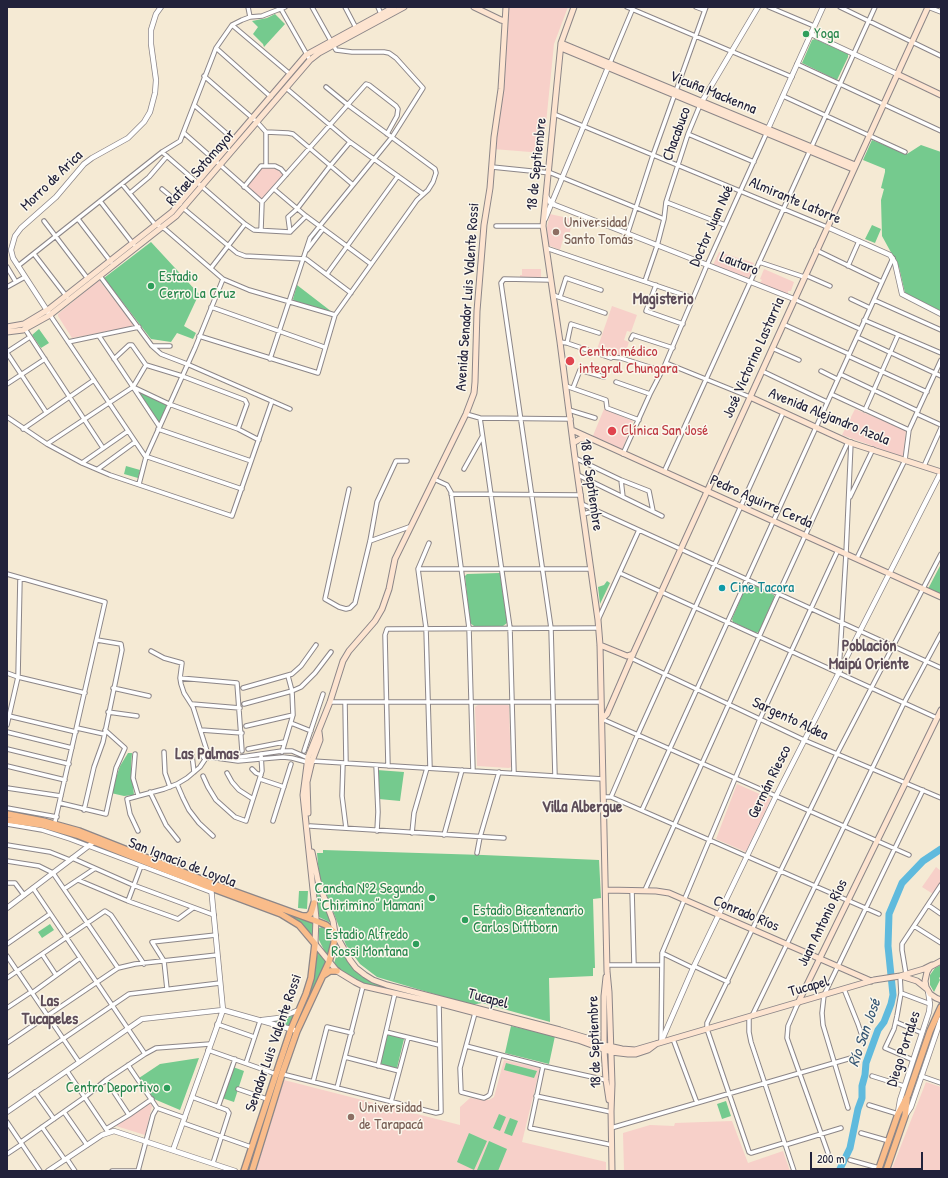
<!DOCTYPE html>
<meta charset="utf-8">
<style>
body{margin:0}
#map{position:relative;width:948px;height:1178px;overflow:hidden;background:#f5ead4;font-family:"Patrick Hand",sans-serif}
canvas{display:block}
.frame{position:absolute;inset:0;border:8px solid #22223b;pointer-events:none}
.scale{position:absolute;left:810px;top:1152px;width:113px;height:18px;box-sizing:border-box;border:2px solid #22223b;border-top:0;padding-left:5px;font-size:12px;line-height:14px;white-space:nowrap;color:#22223b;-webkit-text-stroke:3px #fbf7ec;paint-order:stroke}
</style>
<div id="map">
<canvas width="948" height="1178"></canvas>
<div class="frame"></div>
<div class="scale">200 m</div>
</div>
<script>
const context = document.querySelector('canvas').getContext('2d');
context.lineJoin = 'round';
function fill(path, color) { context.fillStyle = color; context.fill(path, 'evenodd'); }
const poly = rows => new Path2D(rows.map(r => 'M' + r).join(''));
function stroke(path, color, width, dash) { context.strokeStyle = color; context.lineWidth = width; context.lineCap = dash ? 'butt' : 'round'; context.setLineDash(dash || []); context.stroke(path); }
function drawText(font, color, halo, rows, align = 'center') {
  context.font = font + ' "Patrick Hand",sans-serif'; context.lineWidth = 3; context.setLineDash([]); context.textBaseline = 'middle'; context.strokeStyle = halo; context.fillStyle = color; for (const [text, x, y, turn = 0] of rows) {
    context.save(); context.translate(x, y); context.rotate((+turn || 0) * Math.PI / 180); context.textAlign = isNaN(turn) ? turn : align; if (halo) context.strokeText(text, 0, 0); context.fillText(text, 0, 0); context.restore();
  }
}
fill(poly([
 [508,7,568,7,554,44,543,153,493,149,503,42],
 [262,167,274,167,284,175,262,200,246,187],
 [550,214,572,219,570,232,565,232,560,250,548,245,547,227],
 [719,252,754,263,749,278,713,265],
 [522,269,541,269,541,278,520,278,520,275,522,275],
 [764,269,794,282,791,291,788,291,788,295,759,284,762,280,760,279],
 [99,280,135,326,72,338,58,316,58,314],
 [612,306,637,315,631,332,627,331,624,340,629,342,624,357,608,356,596,352],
 [604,409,633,421,622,450,592,438],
 [855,409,906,430,903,457,842,435],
 [478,705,508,705,509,706,511,767,509,768,477,766,475,707],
 [737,784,771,799,746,852,716,839],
 [936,867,941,871,941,882,933,894,922,887],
 [504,1060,540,1068,522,1142,606,1162,606,1171,256,1171,284,1080,460,1125,460,1107,470,1098,489,1100,494,1097],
 [926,1082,941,1087,941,1171,891,1171],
 [149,1102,152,1106,145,1135,116,1126],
 [732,1121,748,1163,783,1151,790,1171,624,1171,623,1133,650,1125,674,1126,675,1123]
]), '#f7d0c9');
fill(poly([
 [275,14,285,24,264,47,263,44,253,34,258,27,252,21,267,18],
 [815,39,848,54,848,57,837,80,802,63,812,40],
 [872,140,907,154,921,145,941,152,941,311,905,293,899,267,882,236,881,200,884,189,881,188,885,172,885,169,863,160],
 [872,225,881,229,875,243,865,239],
 [151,242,199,294,184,326,196,333,193,339,177,333,171,342,151,339,104,278],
 [297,285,332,312,294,301,293,299],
 [39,329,49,343,41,348,32,335],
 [138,391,167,405,159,423],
 [126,466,140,470,138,478,124,474],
 [941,564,941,595,928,589],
 [500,573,507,623,503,626,474,626,470,623,465,576,467,574],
 [607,581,610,583,600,604,598,587,604,585],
 [750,583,774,595,774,598,759,632,756,633,733,622,732,619,746,586],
 [128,753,132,753,131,768,134,795,124,796,111,793,120,766],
 [377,770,404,772,400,801,379,799],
 [323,850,483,855,599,860,601,898,593,899,595,968,593,968,593,976,549,978,550,1022,482,1003,471,1005,377,977,360,964,346,945,319,875,317,853,323,853],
 [314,877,315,877,331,923,319,917],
 [299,891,308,891,307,909,298,908],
 [288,914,314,923,313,937,298,921,287,915],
 [50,924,54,930,42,938,38,932],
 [322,927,331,933,333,939,329,954,326,954,319,940,319,928],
 [340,945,358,973,374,983,433,998,433,1000,359,982,338,969,334,963],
 [318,951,327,961,296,1027,312,985],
 [941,965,941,976,939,978,940,980,934,992,930,985,930,975,935,968],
 [295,1015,290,1026,288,1027,269,1021,278,1020],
 [511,1026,555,1036,549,1064,505,1053],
 [387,1034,404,1039,397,1068,379,1064],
 [199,1058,180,1110,154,1099,139,1078,160,1064],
 [506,1063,537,1071,534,1078,504,1070],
 [233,1067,244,1071,234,1102,222,1098],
 [726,1101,731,1116,722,1119,717,1104],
 [499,1114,506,1117,500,1131,493,1128],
 [510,1118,518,1121,512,1136,504,1133],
 [469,1133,487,1141,474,1170,457,1162],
 [489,1141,507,1149,498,1171,480,1171,477,1170]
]), '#75ca8e');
stroke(poly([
 [839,1171,850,1148,858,1109,862,1098,862,1086,865,1075,866,1063,878,1030,884,1022,891,1004,893,995,888,946,889,914,902,883,923,861,941,849]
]), '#5fbadd', 7);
const minor = poly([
 [248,7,250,17],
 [345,7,356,28],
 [378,7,381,14],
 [627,7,792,77],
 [696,7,704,10],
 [769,7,814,26],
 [840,7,941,56],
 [928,7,941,12],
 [281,9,310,60],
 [232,25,290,74],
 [216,48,271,97],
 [610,63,633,8],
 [797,64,941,131],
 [204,76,257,122,266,132,288,133,293,134,352,184],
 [286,88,350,142,423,194],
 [783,96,905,152],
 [194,105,234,140],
 [554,114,827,227],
 [184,133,262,202],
 [688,134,754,162],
 [162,152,245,224,254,230,290,232,306,216],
 [266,166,266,132],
 [492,167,551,173,664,219],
 [122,184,154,223,165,229,223,279,249,290,335,315],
 [244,187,261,166,275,166,281,169,286,175],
 [162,189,180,204],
 [274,189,306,216,371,264],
 [130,193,149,177,167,156],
 [100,201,134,245],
 [666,202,725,225],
 [183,208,237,253,245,256,306,259,351,293],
 [78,219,111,262],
 [44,221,88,279],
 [496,226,543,226],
 [261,230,262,202,366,84,369,85,396,106,398,109,397,116,387,134],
 [290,232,288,217,297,209,330,166,350,142],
 [628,232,653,155,706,7],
 [546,248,693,298],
 [307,250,323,229],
 [816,250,882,282],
 [34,254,67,297],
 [759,262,804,277],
 [18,266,162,152,180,141,216,48,232,25,242,20,250,17,262,16,285,7],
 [848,266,859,241],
 [7,267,16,282],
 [211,268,245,224],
 [327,274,398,176],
 [805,275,830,286],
 [100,276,152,346,161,354,187,364,290,409],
 [550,280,504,279,501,283,551,628,555,776],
 [645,281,657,246,664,219,666,202,688,134,700,105],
 [656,285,646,311,683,324],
 [7,287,25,277],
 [553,295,605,313],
 [560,297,566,278,601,290],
 [794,299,860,329],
 [851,299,870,308],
 [874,300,941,330],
 [211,307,324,347],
 [50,315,145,456,242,489],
 [864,320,941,353],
 [783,324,849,354],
 [25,329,103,448],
 [99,336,159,426],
 [199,336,318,373,335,315,417,200,428,190,433,182,436,173,435,169,348,105,326,87],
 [857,337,941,376],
 [631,339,633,335,673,348],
 [68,342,139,327],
 [560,342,567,343,611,358,612,357,621,358,662,371],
 [567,343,571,324,599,333],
 [153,346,170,346],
 [772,348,799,360],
 [7,352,30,337],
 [7,353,46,412],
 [848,356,927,392],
 [114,359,129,345,132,345,146,365,182,376,245,400,247,404,238,429],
 [270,359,310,238,392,137,423,88,396,58,389,53,384,52,352,52,336,50,312,7],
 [666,363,750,397],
 [762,371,827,402],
 [821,371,837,379],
 [840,374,918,411],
 [616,382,650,394],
 [7,384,45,359],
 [566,386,606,400,607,408,639,420],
 [133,387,169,404,238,429,259,440],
 [573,388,580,370,604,377],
 [831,394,909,430],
 [569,410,595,418],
 [865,410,898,335],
 [466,414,480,418,571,419],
 [917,414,941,425],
 [7,417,47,444,82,463,110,475,232,516,272,401],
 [480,418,510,628,514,773],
 [23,429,94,380],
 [158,429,251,461],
 [47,444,133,387,146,365],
 [623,454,650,394,664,367,707,265,767,132],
 [575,458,621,480,649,491,653,511],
 [82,463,128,431],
 [924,466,941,428],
 [98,469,135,442],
 [464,469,482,437],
 [664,472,875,7],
 [578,475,662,516],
 [434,479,447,485,451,492,452,499,469,628,473,771],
 [621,480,623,497],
 [139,484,146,457,195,348,223,279],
 [349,489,325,599,339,607,346,609,350,608,355,603,370,541,377,502,396,461,407,461],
 [451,494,581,495],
 [850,497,873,449],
 [582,504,941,668],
 [583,514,595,511],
 [370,541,409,527],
 [429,543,418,569,426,628,430,768],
 [857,558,905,460,909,430,941,360],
 [418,569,591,569],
 [620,573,937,718],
 [7,574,105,602,54,826],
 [598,620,639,530],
 [151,651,164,658,182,663,180,678,181,684,184,693,193,707,207,751],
 [631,658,804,740,941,798],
 [839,671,846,554,851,442],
 [7,673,18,677,85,693],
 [180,678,237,683,242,751],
 [113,688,149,696],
 [243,688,292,674,301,666,316,645],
 [330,702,601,702],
 [345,702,346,763],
 [192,704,240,708],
 [244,704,292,691,301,687,315,673,331,652],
 [108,712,137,716],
 [9,716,76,732],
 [602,719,909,855],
 [291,723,311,731],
 [7,725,18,677,20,578],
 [246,726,293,715],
 [77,728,104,734],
 [201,730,242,733],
 [7,732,72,748],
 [638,734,783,413],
 [7,749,69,764],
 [248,749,284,742],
 [304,751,323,694],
 '202.5 755a3.5 3.5 0 1 1 7 0a3.5 3.5 0 1 1-7 0Z',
 [164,752,165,773,170,787],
 [282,752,293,715,292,691,288,676],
 [210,753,226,757,241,757,282,751,292,751,308,758],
 [135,754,133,778,138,795],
 [192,755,194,772],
 [209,757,238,761,283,757,292,758,307,762,312,761,603,779],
 [343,763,342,796,346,828],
 [376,765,378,812,377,831],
 [7,766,65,780],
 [388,766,385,635,387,629,599,628],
 [252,769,256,773,261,775],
 [227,773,232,782,239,790,253,799],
 [203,776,208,787,216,800,235,817,246,821,262,771,261,754],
 [260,779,284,787],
 [177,784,183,798,189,810,199,823,213,836],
 [7,788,61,796],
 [150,792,166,825,178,840],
 [604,797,611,797,879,914],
 [611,797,638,734],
 [60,803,106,814,116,768,125,748,105,730],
 [7,808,57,817],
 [84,810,94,767,103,742,122,650,121,644,97,640],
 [642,810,893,258],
 [273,821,291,764],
 [7,824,42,830,70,839,211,892],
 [310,826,504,838],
 [138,831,130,814,127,799,164,789,177,784,187,778,200,767,206,758],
 [412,833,414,813,427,768],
 [444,835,462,770],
 [7,845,50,852,70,860],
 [477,853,480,837,499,772],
 [72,858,133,885,214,915],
 [7,861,39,866,53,873,118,968],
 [78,880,128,901,178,919,193,908],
 [7,883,15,883,24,895],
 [33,888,145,1054],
 [64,889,94,869],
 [632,890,634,965],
 [645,890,777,597,848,442],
 [128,901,141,866],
 [928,905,941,914],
 [914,926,941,943],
 [7,944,50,914],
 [662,953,693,968],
 [42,954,56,975],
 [7,956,79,1062],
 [607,965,661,965],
 [694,966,728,982],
 [906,974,902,950,902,944,941,885],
 [900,976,901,993,897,1016,894,1029,885,1048,913,1060],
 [7,978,105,911,111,915,144,964],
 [167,989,164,961,152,942,216,935],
 [844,989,858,1024,864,1042],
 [32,993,80,958],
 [901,993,930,1004],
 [798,1003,788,1026,787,1038,828,1153],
 [7,1008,31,992],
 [475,1013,460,1068,461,1092,484,1098,488,1096,490,1094,500,1055],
 [752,1016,904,703,941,634],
 [749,1017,749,1032,751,1042,794,1171],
 [896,1022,922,1033],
 [217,1024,254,1037],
 [386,1032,439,1045],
 [661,1039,662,953,760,719,838,550],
 [673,1039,697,1103],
 [7,1043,118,968,135,964,217,955],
 [466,1046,543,1066,606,1080],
 [208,1050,276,1074],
 [345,1057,399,1071],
 [246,1063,260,1021],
 [128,1065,157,1108,185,1118],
 [378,1066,395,993],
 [543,1066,530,1128,612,1145],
 [67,1071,108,1132],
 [282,1074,436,1113,441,1112,439,1001],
 [872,1076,904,1086],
 [921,1076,941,1083],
 [7,1077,129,994,220,983],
 [106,1080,129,1115],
 [313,1082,327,1027,352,1033],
 [337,1088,363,986],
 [238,1089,267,1099],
 [35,1092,54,1119],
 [536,1096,611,1112],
 [192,1097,227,1110,229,1113,213,1163],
 [391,1102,408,1038],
 [869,1105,898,1114],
 [218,1107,235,1059],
 [848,1108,823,1025,822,1013,824,995,923,790],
 [64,1112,87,1145],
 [7,1122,40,1171],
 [183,1123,251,1147],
 [42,1127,65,1160],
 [611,1128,858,1056],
 [106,1129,129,1115,152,1099],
 [861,1133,889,1141],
 [21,1142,85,1097,106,1080,145,1054,156,1048,210,1044],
 [784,1143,751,1153,749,1152,707,1029,707,1023,837,754,941,554],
 [785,1145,841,1128],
 [7,1154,22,1144],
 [67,1159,75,1171],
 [850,1160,879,1168],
 [112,1171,139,1171],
 [138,1171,153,1115,157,1108]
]);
const tertiary = poly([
 [811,34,897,74],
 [701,103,758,7],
 [767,131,823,7],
 [546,196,550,202,555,205,794,299],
 [545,219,609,65],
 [827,227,890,255,895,263,902,294,941,314],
 [50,315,13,258,11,250,15,236,21,228,56,197,84,164,92,158,128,138,144,122,150,112,155,93,156,80,151,44,151,30,156,14,161,7],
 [7,908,95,841],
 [262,1020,279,1018,299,1010],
 [661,1042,694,966,776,796,941,472],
 [7,1112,142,1019,223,1010,294,1030],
 [898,1112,900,1100,929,1012,930,1004,928,991],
 [905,1116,911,1107,941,1019],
 [173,1150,223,1010,211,887],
 [48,1171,102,1135,114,1131,235,1171]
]);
const secondary = poly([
 [474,7,501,20,505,21],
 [506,7,501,89,494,137,490,188,484,225,477,311,475,382,474,393,466,414,395,559,389,589,382,609,375,621,349,651,343,661,330,702,308,757,303,795,316,918,315,944,337,971,355,982,363,986,438,1003,578,1040,611,1052,628,1054,636,1054,648,1050,656,1044],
 [574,7,561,43,543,226,560,342,575,458,598,620,600,645,607,971,609,992,612,1084,611,1112],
 [561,43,855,165],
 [561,48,853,169],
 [897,74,941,95],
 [7,327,24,324,49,309,172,212,306,55,394,7],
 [7,332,23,330,50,315,176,216,310,60,319,53,404,7],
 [750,397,848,442,941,472],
 [572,430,941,597],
 [573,443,580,439,587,438],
 [600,645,627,656,633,654],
 [602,719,607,714,633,654,928,7],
 [308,813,307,782,312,761,320,740,319,732],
 [312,852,318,881,333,921,335,933,350,960,356,968,365,975,373,980,387,985,560,1030,590,1039,604,1045,622,1049,635,1050,874,980,900,976,924,969,932,965],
 [606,890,656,891,669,893,871,981],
 [941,961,930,967,927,972,925,981,926,987,930,994,936,998,941,1000],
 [901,976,917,981,927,989],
 [606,977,604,996,604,1050,606,1080,609,1100],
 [798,1003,941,710],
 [611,1110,612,1171]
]);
const primary = poly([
 [7,814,43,821,79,831,211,883,316,921,326,925,335,933,334,943,329,962,297,1031,282,1074,252,1171],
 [7,820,43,825,77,835,206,886,281,914,299,925,315,944,311,978,306,994,291,1029,278,1068,244,1171],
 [303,916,308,916,311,913,314,903],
 [324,975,330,971,337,971],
 [878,1171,898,1114,908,1095,930,1031,941,1007],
 [886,1171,905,1116,907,1099]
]);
stroke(minor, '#8c8688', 5.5);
stroke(tertiary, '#8c8688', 6);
stroke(secondary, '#8c8688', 7);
stroke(primary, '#8c8688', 8);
stroke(minor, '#fff', 3.5);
stroke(tertiary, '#fff', 4.5);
stroke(secondary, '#fde4d0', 5);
stroke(primary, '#f9bc8a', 5.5);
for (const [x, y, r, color] of [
 [806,34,4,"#2e9e5b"],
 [556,232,4,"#8d6e63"],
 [151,286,4,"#2e9e5b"],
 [570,361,5,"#e0444e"],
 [612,431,5,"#e0444e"],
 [722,588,4,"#0f9aa8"],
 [432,898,4,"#2e9e5b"],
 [465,920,4,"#2e9e5b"],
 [416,944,4,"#2e9e5b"],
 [167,1088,4,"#2e9e5b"],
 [351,1117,4,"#8d6e63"]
]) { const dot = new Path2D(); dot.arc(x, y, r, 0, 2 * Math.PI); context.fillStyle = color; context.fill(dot); stroke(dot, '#fbf7ec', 1.5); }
drawText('15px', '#27864d', '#fbf7ec', [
 ["Yoga",814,34],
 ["Estadio",159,277],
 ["Cerro La Cruz",159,294],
 ["Cancha Nº2 Segundo",424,889,"right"],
 ["“Chirimino” Mamani",424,906,"right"],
 ["Estadio Bicentenario",473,911],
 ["Carlos Dittborn",473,928],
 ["Estadio Alfredo",408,935,"right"],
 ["Rossi Montana",408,952,"right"],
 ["Centro Deportivo",159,1088,"right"]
], 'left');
drawText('15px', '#22223b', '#fbf7ec', [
 ["Vicuña Mackenna",713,93,22],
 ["Chacabuco",677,134,-70],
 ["18 de Septiembre",537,164,-84],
 ["Rafael Sotomayor",201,168,-49],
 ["Morro de Arica",52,181,-44],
 ["Almirante Latorre",795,201,23],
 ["Doctor Juan Noé",712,226,-66],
 ["Lautaro",739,264,22],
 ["Avenida Senador Luis Valente Rossi",468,297,-86],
 ["José Victorino Lastarria",754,358,-66],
 ["Avenida Alejandro Azola",829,417,22],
 ["18 de Septiembre",591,485,82],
 ["Pedro Aguirre Cerda",761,502,24],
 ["Sargento Aldea",790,719,25],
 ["Germán Riesco",770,782,-64],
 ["San Ignacio de Loyola",182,863,21],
 ["Conrado Ríos",746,914,23],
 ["Juan Antonio Ríos",823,923,-64],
 ["Tucapel",809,987,-16],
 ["Tucapel",488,999,15],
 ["18 de Septiembre",595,1042,-92],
 ["Senador Luis Valente Rossi",274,1043,-71],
 ["Diego Portales",904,1049,-72]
]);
drawText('15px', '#785e54', '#fbf7ec', [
 ["Universidad",564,223],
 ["Santo Tomás",564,240],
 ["Universidad",359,1108],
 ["de Tarapacá",359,1125]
], 'left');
drawText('15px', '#be3a42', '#fbf7ec', [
 ["Centro médico",579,352],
 ["integral Chungara",579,369],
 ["Clínica San José",621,431]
], 'left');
drawText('15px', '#0d838f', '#fbf7ec', [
 ["Cine Tacora",730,588]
], 'left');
drawText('bold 16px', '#5e4d59', '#fbf7ec', [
 ["Magisterio",663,300],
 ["Población",869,647],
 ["Maipú Oriente",869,665],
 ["Las Palmas",207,755],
 ["Villa Albergue",582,808],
 ["Las",50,1002],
 ["Tucapeles",50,1020]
]);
drawText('italic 16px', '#375774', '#fbf7ec', [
 ["Río San José",865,1033,-71]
]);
</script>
